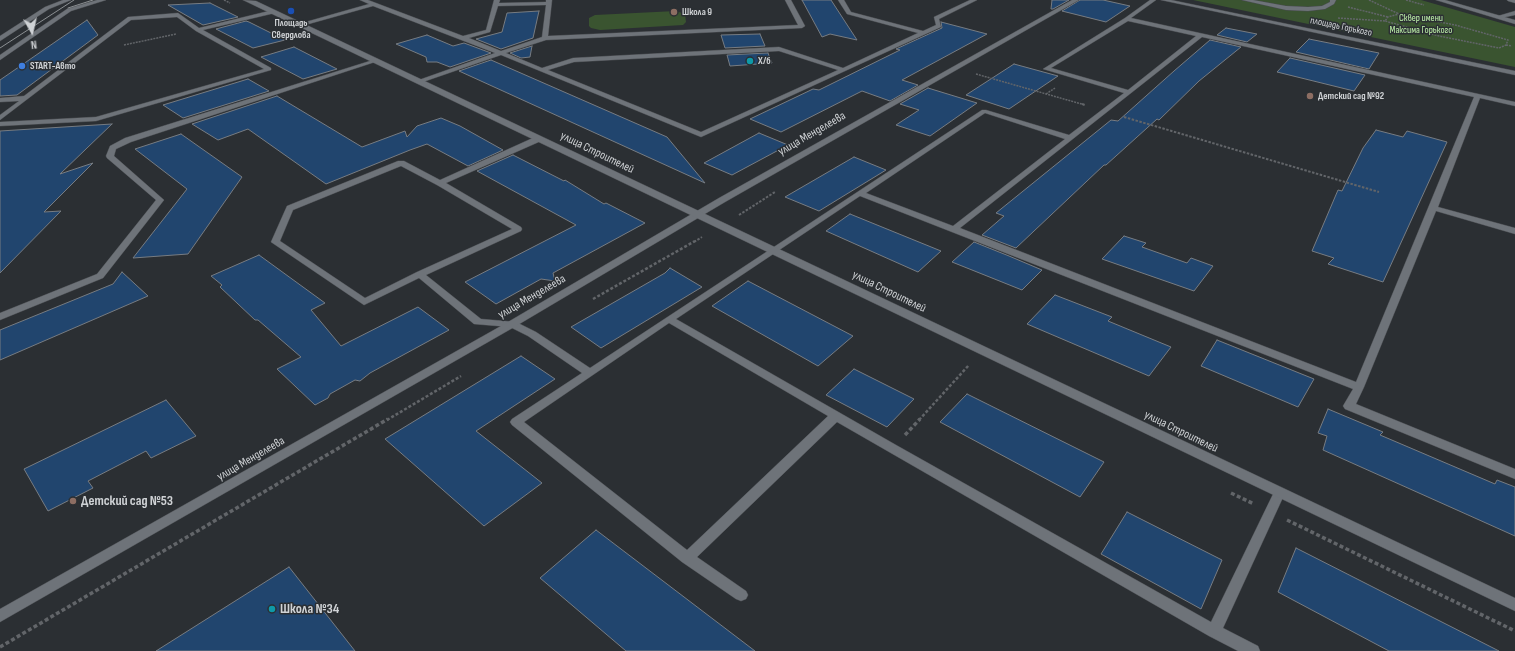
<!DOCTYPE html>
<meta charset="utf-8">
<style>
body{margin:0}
#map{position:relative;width:1515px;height:651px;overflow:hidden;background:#2b2f33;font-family:"Sofia Sans Condensed",sans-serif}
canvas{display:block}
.north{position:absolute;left:12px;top:12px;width:40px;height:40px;-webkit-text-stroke:3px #2b2f33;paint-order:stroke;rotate:172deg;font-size:11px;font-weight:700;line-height:16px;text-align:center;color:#cfd2d5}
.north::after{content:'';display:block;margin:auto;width:14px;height:18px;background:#cfd2d5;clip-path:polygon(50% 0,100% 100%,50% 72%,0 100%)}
</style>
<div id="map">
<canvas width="1515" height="651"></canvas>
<div class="north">N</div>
</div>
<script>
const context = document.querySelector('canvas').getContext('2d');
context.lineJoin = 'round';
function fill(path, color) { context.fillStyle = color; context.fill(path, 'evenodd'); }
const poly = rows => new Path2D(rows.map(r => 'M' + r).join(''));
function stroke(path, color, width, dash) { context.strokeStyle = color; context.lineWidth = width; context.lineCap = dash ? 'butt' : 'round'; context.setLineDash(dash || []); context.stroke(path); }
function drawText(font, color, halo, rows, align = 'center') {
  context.font = font + ' "Sofia Sans Condensed",sans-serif'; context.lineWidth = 3; context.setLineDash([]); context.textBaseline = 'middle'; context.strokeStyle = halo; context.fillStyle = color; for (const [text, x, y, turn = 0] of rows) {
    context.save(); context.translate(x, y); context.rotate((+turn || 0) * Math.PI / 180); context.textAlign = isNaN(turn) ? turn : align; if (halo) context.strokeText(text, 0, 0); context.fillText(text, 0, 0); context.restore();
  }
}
fill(poly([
 [1193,0,1421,0,1515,27,1515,67],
 [676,11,685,14,686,22,683,25,600,30,591,28,589,26,589,18,595,15]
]), '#3a5430');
const building = poly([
 [802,0,831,0,857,40,830,34,822,37,802,0],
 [1052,0,1069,0,1053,9,1051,9,1052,0],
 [1080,0,1103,0,1130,6,1106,22,1062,11,1080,0],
 [210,3,238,17,203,25,168,5,210,3],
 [539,11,533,38,501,49,476,39,502,32,507,13,539,11],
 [87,20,98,35,17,95,0,96,0,80,87,20],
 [246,21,249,22,285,40,253,48,216,29,246,21],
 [941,22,987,34,902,80,918,85,890,101,862,91,781,132,750,119,813,89,819,90,900,50,896,49,942,28,941,22],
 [1226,28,1257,34,1247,42,1217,35,1226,28],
 [760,34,765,46,725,48,721,35,760,34],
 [427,35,453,46,464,43,491,53,450,67,437,62,427,62,426,57,396,44,427,35],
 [1309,39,1379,53,1369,69,1296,52,1309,39],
 [1210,40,1241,47,1199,81,1159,120,1157,119,1106,165,1104,165,1016,248,982,235,1004,216,996,213,1111,120,1118,121,1174,71,1210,40],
 [532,46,530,57,521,58,510,53,532,46],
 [294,47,337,69,303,79,261,57,294,47],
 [768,53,772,63,730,66,727,55,768,53],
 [1290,58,1365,75,1354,91,1277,72,1290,58],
 [491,60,667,137,705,183,459,71,491,60],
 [1014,64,1058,76,1009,109,966,95,1014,64],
 [248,79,269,91,183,118,163,105,248,79],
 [928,88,977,103,930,136,896,125,919,110,900,104,928,88],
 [277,96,362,147,405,131,407,137,417,126,441,118,460,126,503,150,468,166,427,144,410,150,326,184,248,129,218,140,192,124,277,96],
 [112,124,60,174,93,163,44,212,61,211,0,273,0,131,112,124],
 [1376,130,1403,137,1407,131,1447,142,1383,282,1328,264,1334,258,1312,251,1338,190,1342,191,1363,148,1376,130],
 [759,133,788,145,732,175,704,163,759,133],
 [181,134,242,177,188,254,133,258,187,189,135,149,181,134],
 [513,155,564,181,565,180,604,204,606,203,645,223,553,273,555,281,541,279,496,304,465,282,576,225,477,171,513,155],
 [854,157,886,170,819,211,785,197,854,157],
 [850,214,941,251,918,272,826,231,850,214],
 [1124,236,1146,243,1142,247,1187,263,1191,258,1213,266,1194,291,1102,259,1124,236],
 [974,242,1009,256,1042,270,1022,290,952,262,974,242],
 [259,255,325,303,311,310,341,346,418,307,449,330,370,373,360,381,355,380,330,394,328,398,315,405,277,369,301,357,258,320,255,320,220,287,222,285,211,276,259,255],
 [670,268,702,287,601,348,571,327,665,273,670,268],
 [122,272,148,296,0,360,0,330,113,284,122,272],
 [748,281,853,336,818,366,712,306,748,281],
 [1055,295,1112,317,1108,321,1171,347,1149,376,1027,324,1055,295],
 [1217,340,1314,379,1298,407,1201,366,1217,340],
 [521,356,555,379,476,431,542,483,484,526,385,439,521,356],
 [854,369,914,399,887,427,826,395,854,369],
 [967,394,1104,462,1080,497,940,422,967,394],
 [166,400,196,436,151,458,146,451,88,481,93,488,48,511,24,469,166,400],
 [1328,409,1383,432,1380,435,1495,484,1497,480,1515,487,1515,536,1323,450,1327,436,1318,433,1328,409],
 [1127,512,1222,560,1201,609,1101,554,1127,512],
 [596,530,755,651,626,651,540,578,596,530],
 [1296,548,1499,651,1389,651,1278,592,1296,548],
 [289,567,355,651,156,651,289,567]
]);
fill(building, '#21456e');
stroke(building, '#777c82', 1);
const lane = poly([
 [360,0,368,0,463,36,486,30,494,0,500,0,499,3,546,2,546,0,552,0,548,36,798,25,785,0,791,0,805,26,802,28,546,40,506,53,542,68,573,58,779,47,843,68,918,33,847,14,838,0,844,0,851,12,923,31,936,25,934,17,970,0,977,0,939,19,941,27,701,137,501,55,420,83,416,83,416,81,495,53,373,6,298,27,295,25,369,4,360,0],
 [546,5,542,37,501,51,469,38,490,32,498,6,546,5],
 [779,51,838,70,701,132,548,70,574,62,779,51],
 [1150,0,1156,0,1131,18,1515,102,1515,106,1480,98,1438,207,1515,228,1515,234,1436,211,1364,387,1356,404,1515,469,1515,479,1345,409,1343,406,1353,389,860,196,676,319,896,445,1211,622,1275,490,1279,488,1283,490,1285,493,1223,628,1258,646,1260,651,1238,651,1209,636,837,422,697,557,746,591,748,595,746,599,741,601,736,599,682,562,512,425,510,422,512,419,582,373,528,336,510,327,474,324,419,278,364,305,271,242,287,206,398,161,404,161,440,180,535,137,541,137,541,141,446,183,521,227,522,229,521,231,426,275,481,319,516,322,536,332,590,368,982,110,986,110,1069,135,1124,93,1043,69,1125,18,1150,0],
 [1128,21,1196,36,1128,90,1051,68,1128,21],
 [1202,37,1474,97,1356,382,960,228,1202,37],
 [985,113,1065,139,953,226,866,193,985,113],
 [401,166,437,185,512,229,417,272,365,298,280,241,293,210,401,166],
 [669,323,828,416,687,550,524,422,669,323],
 [1242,0,1253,0,1286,6,1308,7,1322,6,1330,2,1330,0,1336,0,1334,4,1325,9,1308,11,1286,10,1242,0],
 [1507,0,1515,0,1515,3,1508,1,1507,0],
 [273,10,276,12,275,13,203,30,271,68,271,70,96,121,0,126,0,122,96,117,264,69,196,31,177,17,131,20,0,120,0,115,19,101,0,102,0,98,24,96,128,17,178,13,199,28,273,10],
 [1515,11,1515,15,1501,18,1498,16,1515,11],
 [373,60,378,61,131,142,116,149,114,156,164,200,103,278,0,320,0,313,97,274,156,200,107,158,106,156,110,146,125,138,373,60]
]);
const street = poly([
 [1072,0,1079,0,725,202,516,326,0,622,0,609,508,322,719,198,1072,0],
 [1161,0,1171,0,1515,71,1515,75,1161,0],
 [1436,0,1445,0,1515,20,1515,24,1436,0]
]);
const secondary = poly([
 [63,0,71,0,49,9,0,41,0,36,45,7,63,0],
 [97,0,106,0,71,11,0,60,0,55,67,9,97,0],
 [243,0,256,1,1515,598,1515,611,243,0]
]);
stroke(lane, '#484b4f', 1);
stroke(street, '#484b4f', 1);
stroke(secondary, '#484b4f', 1);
stroke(poly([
 [224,0,230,3],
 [1369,0,1399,14],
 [1406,0,1424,5],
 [1348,7,1388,17],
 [1399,14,1455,25,1508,40,1506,45,1499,48,1439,36,1385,21,1388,17,1399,14],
 [1338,18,1385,21],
 [124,45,176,34],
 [1506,45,1512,46],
 [976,74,1085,105],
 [1046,94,1055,88]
]), '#626569', 1.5, [2, 1]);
stroke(poly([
 [1082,104,1085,105],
 [1124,117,1379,192],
 [739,215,775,192],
 [694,242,702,237]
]), '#626569', 2, [2.5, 1.5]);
stroke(poly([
 [593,299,695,241],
 [387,420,461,376],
 [919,420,969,365]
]), '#626569', 2.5, [3, 2]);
stroke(poly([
 [905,435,920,419],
 [1231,493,1254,504],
 [1287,520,1515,631],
 [0,647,388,419]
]), '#626569', 3.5, [4, 2.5]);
fill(lane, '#6e7379');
fill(street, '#6e7379');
fill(secondary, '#6e7379');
stroke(poly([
 [68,8,93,0],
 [0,48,74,0]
]), '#8c9093', 1);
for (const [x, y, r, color] of [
 [291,11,4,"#1a4fb4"],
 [674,12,4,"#8d6e63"],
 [750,61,4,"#0f9aa8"],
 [22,66,4,"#3f7fe0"],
 [1310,96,4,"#8d6e63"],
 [73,501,4,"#8d6e63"],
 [272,609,4,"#0f9aa8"]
]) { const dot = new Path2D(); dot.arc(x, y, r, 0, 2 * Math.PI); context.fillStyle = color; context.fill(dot); stroke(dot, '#2b2f33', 1.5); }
drawText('bold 10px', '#cfd2d5', '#2b2f33', [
 ["Школа 9",682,12],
 ["Площадь",291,23,"center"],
 ["Свердлова",291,35,"center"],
 ["Х/б",758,61],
 ["START-Авто",30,66],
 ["Детский сад №92",1318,96]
], 'left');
drawText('10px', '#c0f4ab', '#2b2f33', [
 ["Сквер имени",1421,18],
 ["Максима Горького",1421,30]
]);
drawText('10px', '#cfd2d5', '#2b2f33', [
 ["площадь Горького",1341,27,12]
]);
drawText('12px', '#cfd2d5', '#2b2f33', [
 ["улица Менделеева",812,134,-30],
 ["улица Строителей",597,153,26],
 ["улица Строителей",889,292,26],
 ["улица Менделеева",532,297,-30],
 ["улица Строителей",1181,432,26],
 ["улица Менделеева",251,459,-30]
]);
drawText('bold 14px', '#cfd2d5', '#2b2f33', [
 ["Детский сад №53",81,501],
 ["Школа №34",280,609]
], 'left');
</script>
